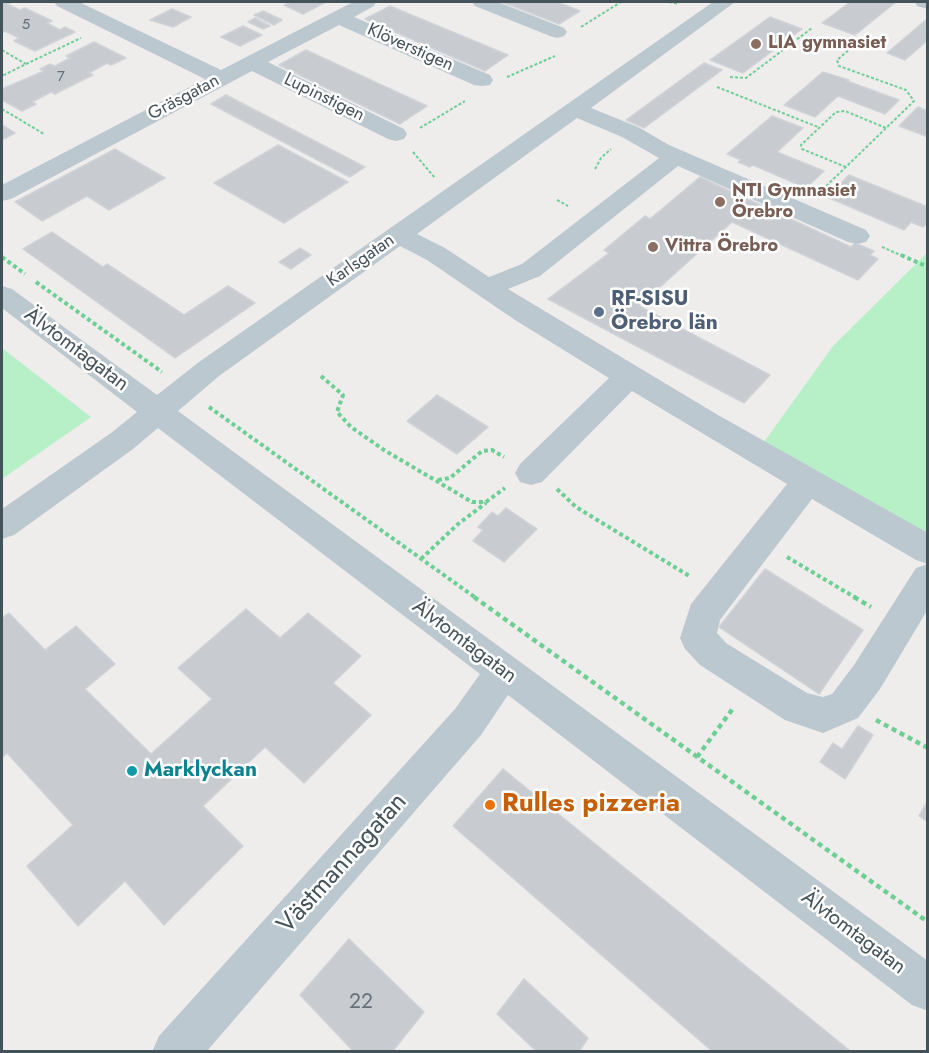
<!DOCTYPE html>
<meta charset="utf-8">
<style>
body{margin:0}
#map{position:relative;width:929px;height:1053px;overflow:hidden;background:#efecec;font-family:Jost,sans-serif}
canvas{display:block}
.frame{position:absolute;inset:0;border:3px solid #44525a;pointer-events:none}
</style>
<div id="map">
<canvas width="929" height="1053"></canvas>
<div class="frame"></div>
</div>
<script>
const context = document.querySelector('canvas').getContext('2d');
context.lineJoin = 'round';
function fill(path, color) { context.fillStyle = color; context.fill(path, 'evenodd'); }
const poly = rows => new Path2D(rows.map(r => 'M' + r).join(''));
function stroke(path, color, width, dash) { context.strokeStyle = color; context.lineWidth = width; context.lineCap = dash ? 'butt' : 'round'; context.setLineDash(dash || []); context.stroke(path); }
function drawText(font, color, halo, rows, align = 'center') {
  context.font = font + ' Jost,sans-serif'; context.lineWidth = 5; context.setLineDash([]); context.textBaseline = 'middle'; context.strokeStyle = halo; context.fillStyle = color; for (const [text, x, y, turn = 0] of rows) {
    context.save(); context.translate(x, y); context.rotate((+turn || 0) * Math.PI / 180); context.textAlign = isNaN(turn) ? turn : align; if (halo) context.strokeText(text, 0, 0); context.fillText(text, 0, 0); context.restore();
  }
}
fill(poly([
 [927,253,927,534,764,442,833,346],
 [2,348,91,417,2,479]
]), '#b7f0c7');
const building = poly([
 [2,2,13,2,7,4,20,10,25,8,52,21,47,23,60,30,65,27,75,32,35,51,14,41,19,38,5,31,2,33,2,2],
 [286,2,321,2,324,3,303,14,284,5,289,3,286,2],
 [502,2,557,2,580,11,559,24,502,2],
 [850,2,896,2,855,35,822,23,850,2],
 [390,6,508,55,485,71,365,19,390,6],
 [172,9,191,17,173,27,150,20,172,9],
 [263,11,282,20,274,25,254,15,263,11],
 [770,17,802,29,743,73,710,60,770,17],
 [255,18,270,26,263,29,248,22,255,18],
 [928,18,928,40,905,60,887,53,928,18],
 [243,26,262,35,240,46,221,37,243,26],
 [94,42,126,58,111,65,107,63,89,73,93,75,55,94,51,92,32,102,36,104,22,111,2,100,2,89,44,71,40,69,50,64,55,66,70,58,66,56,94,42],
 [306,50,427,106,400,124,279,65,306,50],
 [704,63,722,70,644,128,626,120,704,63],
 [823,72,849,80,847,81,899,100,885,114,838,96,815,117,784,105,823,72],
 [226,95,365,167,350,177,211,104,226,95],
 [918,107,928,111,928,137,899,126,918,107],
 [772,116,803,128,777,152,824,171,806,188,753,165,750,167,738,162,741,160,727,154,772,116],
 [2,125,15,133,2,140,2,125],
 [278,145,348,182,284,223,214,183,278,145],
 [115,149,165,178,109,210,87,196,42,221,15,202,115,149],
 [849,175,928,207,928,223,923,227,911,222,904,230,827,197,849,175],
 [700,177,851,247,855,243,874,251,870,255,878,259,858,280,732,222,639,306,770,375,744,403,548,299,609,253,604,250,645,216,650,219,700,177],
 [52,232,103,267,107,264,184,315,228,286,255,303,175,358,23,249,52,232],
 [300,248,311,255,291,269,279,262,300,248],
 [437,395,488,427,457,454,407,421,437,395],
 [506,508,537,529,504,562,473,541,483,530,478,527,492,512,498,516,506,508],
 [765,569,863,630,819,694,719,627,765,569],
 [246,609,280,638,308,613,361,656,333,683,371,715,304,783,265,747,203,806,243,846,164,925,125,881,78,926,27,866,73,825,7,753,2,758,2,618,9,613,45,650,76,626,115,664,85,689,151,754,212,699,178,668,246,609],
 [858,726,873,735,845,779,820,762,833,743,842,749,858,726],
 [503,769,849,1050,848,1052,713,1052,453,826,503,769],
 [928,800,928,822,919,816,928,800],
 [349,939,424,1012,392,1052,354,1052,300,995,349,939],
 [524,979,588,1038,579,1052,537,1052,497,1014,524,979]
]);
fill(building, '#c8ccd1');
stroke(building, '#cfd3d8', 1.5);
stroke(poly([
 [669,2,679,4],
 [581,27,621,2],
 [2,50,26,64,2,76],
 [26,64,81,38],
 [507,77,555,56],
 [730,77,746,78,812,28],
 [717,87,818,127],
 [2,109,44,134],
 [420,128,465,101],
 [413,152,435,178],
 [846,167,802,149,801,145,836,112,845,111,886,128],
 [595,169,601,158,611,149],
 [819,193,914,101,906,90,839,66,837,60,851,48,852,42],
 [557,200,568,206],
 [882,247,905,257]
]), '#6ecf95', 2, [3, 2]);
stroke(poly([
 [901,255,928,267],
 [2,257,25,274],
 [36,282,162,372],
 [321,376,343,395,337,412,351,427,384,450,472,502,486,502,505,488],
 [209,407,476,598],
 [438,480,450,478,482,451,492,450,504,457],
 [557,489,576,507,691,577],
 [787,557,856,598],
 [421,559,458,524,486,503]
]), '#6ecf95', 4, [4, 3]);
stroke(poly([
 [474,597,928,922],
 [854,597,871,607],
 [876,720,928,748],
 [697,757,734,707]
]), '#6ecf95', 4.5, [5, 4]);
fill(poly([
 [54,2,79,2,221,70,353,2,376,2,374,6,354,17,490,75,493,80,490,85,482,86,474,85,339,25,268,62,404,129,407,134,404,139,396,141,388,139,252,71,11,199,2,201,2,185,205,79,57,6,54,2],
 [472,2,498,2,564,28,567,32,564,36,557,38,550,36,475,6,472,2],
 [713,2,735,2,591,108,638,127,669,145,866,230,870,236,866,242,857,244,848,242,678,166,540,276,508,289,718,415,928,533,928,564,916,560,812,499,720,620,717,633,726,643,807,693,823,697,832,694,854,665,916,568,928,564,928,609,880,689,858,718,823,733,785,720,700,665,685,649,680,638,691,604,787,484,632,391,542,482,531,485,520,482,515,473,520,464,609,378,515,320,427,260,400,246,219,376,178,411,928,961,928,1011,912,1005,508,695,481,735,206,1052,152,1052,159,1036,455,709,480,674,158,428,133,449,14,535,2,539,2,509,111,433,137,412,2,308,2,286,12,289,157,395,199,362,713,2],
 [577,118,622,137,659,158,522,264,489,277,445,248,417,234,577,118],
 [915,2,928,2,928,9,917,6,915,2]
]), '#bcc8cf');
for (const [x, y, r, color] of [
 [756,44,6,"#8d6e63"],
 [720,202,6,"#8d6e63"],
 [653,247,6,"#8d6e63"],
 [599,312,6,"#5c6f8a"],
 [132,771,6,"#0f9aa8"],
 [490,805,6,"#e8710a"]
]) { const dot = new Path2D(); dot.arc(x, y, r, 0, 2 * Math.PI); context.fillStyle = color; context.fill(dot); stroke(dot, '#fff', 2); }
drawText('15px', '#657078', null, [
 ["5",26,25],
 ["7",61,77]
]);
drawText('bold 18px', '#785e54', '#fff', [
 ["LIA gymnasiet",768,44],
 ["NTI Gymnasiet",732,192],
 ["Örebro",732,213],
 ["Vittra Örebro",665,247]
], 'left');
drawText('18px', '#44525a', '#fff', [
 ["Klöverstigen",410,48,24],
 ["Gräsgatan",184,98,-28],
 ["Lupinstigen",324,98,26],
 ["Karlsgatan",361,261,-35]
]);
drawText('bold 21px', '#4e5e75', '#fff', [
 ["RF-SISU",611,300],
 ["Örebro län",611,324]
], 'left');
drawText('21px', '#44525a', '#fff', [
 ["Älvtomtagatan",76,350,37],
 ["Älvtomtagatan",464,642,37],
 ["Älvtomtagatan",853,933,37]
]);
drawText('bold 21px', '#0d838f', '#fff', [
 ["Marklyckan",144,771]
], 'left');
drawText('21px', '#657078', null, [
 ["22",361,1003]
]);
drawText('bold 26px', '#c56008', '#fff', [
 ["Rulles pizzeria",502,805]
], 'left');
drawText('26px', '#44525a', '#fff', [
 ["Västmannagatan",343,864,-48]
]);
</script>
